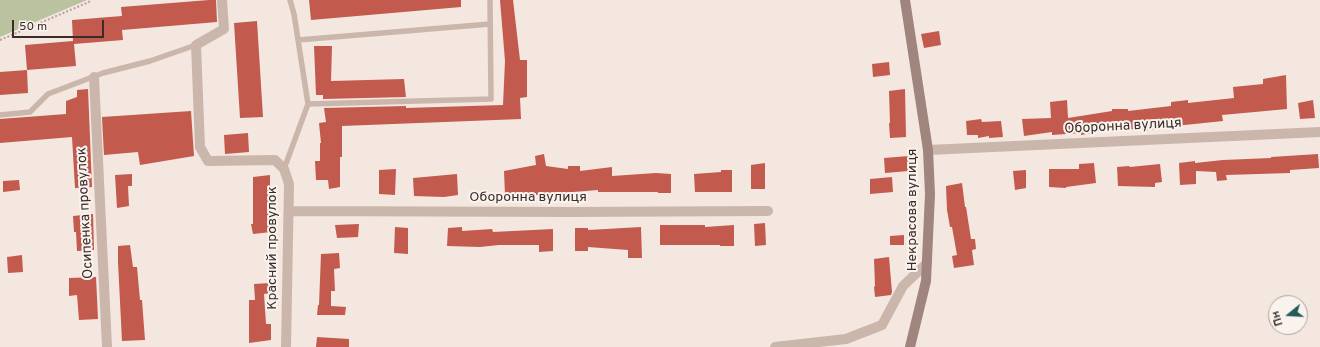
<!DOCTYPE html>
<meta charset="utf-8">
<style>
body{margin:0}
#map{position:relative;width:1320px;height:347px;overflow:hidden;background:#f3e7e0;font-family:Overpass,sans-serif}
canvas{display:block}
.north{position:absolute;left:1268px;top:295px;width:40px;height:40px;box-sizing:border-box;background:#faf2ed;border:1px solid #ada39f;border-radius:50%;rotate:252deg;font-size:11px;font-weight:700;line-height:16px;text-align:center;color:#392d2b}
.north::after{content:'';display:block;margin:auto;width:14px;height:18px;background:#215a56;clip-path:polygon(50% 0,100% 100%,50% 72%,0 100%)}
.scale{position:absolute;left:12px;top:20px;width:92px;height:18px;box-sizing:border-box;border:2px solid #392d2b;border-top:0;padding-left:5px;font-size:12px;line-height:14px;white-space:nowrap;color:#392d2b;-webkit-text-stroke:3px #faf2ed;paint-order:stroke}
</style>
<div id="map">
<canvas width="1320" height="347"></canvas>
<div class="north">Пн</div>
<div class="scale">50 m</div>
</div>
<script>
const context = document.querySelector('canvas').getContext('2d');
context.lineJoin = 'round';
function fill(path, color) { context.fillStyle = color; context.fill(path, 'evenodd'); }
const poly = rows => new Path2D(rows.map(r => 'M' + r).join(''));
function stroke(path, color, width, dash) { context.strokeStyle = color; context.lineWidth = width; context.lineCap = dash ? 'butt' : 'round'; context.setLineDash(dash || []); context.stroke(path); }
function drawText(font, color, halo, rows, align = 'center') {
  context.font = font + ' Overpass,sans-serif'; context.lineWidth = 4; context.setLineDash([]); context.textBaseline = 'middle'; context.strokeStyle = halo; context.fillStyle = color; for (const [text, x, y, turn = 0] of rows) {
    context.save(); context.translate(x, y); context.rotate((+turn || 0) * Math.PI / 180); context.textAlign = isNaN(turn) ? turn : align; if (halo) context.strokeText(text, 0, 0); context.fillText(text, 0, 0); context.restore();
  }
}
fill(poly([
 [0,0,87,0,0,37]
]), '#bbc2a0');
fill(poly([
 [209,0,216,0,217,22,122,30,123,40,74,44,76,66,27,70,25,45,73,41,72,20,122,16,121,7],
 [309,0,461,0,461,7,311,20],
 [500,0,513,0,520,60,527,60,527,97,520,98,521,119,342,126,342,157,340,157,340,187,329,189,328,180,316,180,315,161,320,161,320,143,321,143,319,123,326,122,324,108,406,106,406,108,503,105,505,61],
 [257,21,263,117,240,118,234,23],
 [939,31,941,45,924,48,921,34],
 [314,46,332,46,331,81,404,79,406,97,323,99,323,95,316,95],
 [889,62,890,75,873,77,872,64],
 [27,70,28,93,0,95,0,72],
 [1286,75,1287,109,1222,115,1223,121,1175,126,1143,131,1143,129,1108,130,1081,135,1081,133,1052,135,1052,132,1024,136,1022,119,1051,118,1050,102,1067,100,1068,118,1112,111,1112,109,1128,109,1128,111,1171,106,1171,102,1188,100,1188,103,1234,98,1233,87,1263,84,1263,79],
 [88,89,92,187,75,188,72,137,0,143,0,119,66,114,66,101,77,97,77,90],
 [905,89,906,137,890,138,889,123,890,123,889,91],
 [1313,100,1315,118,1300,119,1298,103],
 [191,111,194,156,140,165,138,152,104,155,102,117],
 [981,119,982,122,1001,121,1003,137,989,138,989,136,978,138,978,135,967,135,966,121],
 [248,133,249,152,225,154,224,135],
 [544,154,546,166,568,169,568,166,580,166,580,171,612,167,612,176,656,173,671,174,671,193,658,193,658,192,598,192,598,190,536,195,536,193,505,195,504,171,536,165,535,156],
 [1318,154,1319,168,1290,170,1290,173,1226,175,1227,180,1217,181,1216,172,1196,171,1196,184,1180,185,1179,163,1195,161,1195,163,1223,160,1271,158,1271,157],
 [909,156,909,171,885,173,884,158],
 [765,163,765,189,751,189,751,165],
 [1094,163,1096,183,1066,187,1066,188,1049,187,1049,169,1079,169,1079,164],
 [1160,164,1162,182,1155,183,1155,187,1118,186,1117,167,1129,166,1130,167],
 [396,169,395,195,379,194,379,170],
 [721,170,732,170,732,192,695,192,694,174,721,172],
 [1026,170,1026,188,1015,190,1013,171],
 [132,174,132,186,128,186,129,206,117,208,115,175],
 [457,174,458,195,444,197,414,196,413,178],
 [270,175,270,190,268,191,269,221,271,232,253,234,251,224,253,224,253,177],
 [892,177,893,192,870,194,870,179],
 [19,180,20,190,3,192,3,181],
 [962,183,965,207,966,207,971,239,975,239,976,249,972,250,974,265,954,268,952,256,957,255,952,227,950,227,947,210,946,186],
 [93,214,94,250,77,251,76,232,74,232,73,216],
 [765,223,766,245,755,246,754,224],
 [359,224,358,237,337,238,335,225],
 [660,225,705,225,705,227,734,225,734,246,720,246,720,245,660,245],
 [395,227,408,228,408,254,394,253],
 [462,227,462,231,492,229,493,232,553,229,553,251,539,252,539,245,499,245,480,247,447,246,448,228],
 [641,227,642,258,628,258,628,250,588,247,588,251,575,251,575,228,588,228,588,230],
 [904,235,904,245,890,245,890,236],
 [130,245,133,267,137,267,140,300,142,300,145,340,122,341,118,262,118,246],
 [339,253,340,268,334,269,335,291,331,291,331,306,346,307,345,315,317,315,318,305,319,305,321,254],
 [22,255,23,272,8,273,7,257],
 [889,257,892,292,891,295,875,297,874,287,875,286,874,259],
 [96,277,98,319,79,320,77,295,69,296,69,278],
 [270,283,271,293,264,294,266,324,271,324,271,340,249,343,249,300,255,300,254,284],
 [317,337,349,339,349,347,316,347]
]), '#c35a4e');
stroke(poly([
 [0,40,89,2,90,0]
]), '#b7a096', 2, [2, 2]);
stroke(poly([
 [298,40,490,24],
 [308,104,491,99,490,0],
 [0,115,30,112,48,94,103,73,150,61,196,45],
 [284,169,308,104,294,14,290,0]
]), '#cbb6ac', 5.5);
stroke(poly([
 [222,0,224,29,196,45,200,147,208,161,275,160,284,169,289,184,286,347],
 [94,77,107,347],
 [928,150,1320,132],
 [289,211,571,212,768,211],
 [775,347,846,339,882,325,903,286,927,263]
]), '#cbb6ac', 10);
stroke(poly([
 [905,0,928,150,930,194,926,281,910,347]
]), '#9f857d', 10);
drawText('14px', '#392d2b', '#faf2ed', [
 ["Оборонна вулиця",1123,127,-3],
 ["Оборонна вулиця",528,198],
 ["Некрасова вулиця",913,210,-90],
 ["Осипенка провулок",86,213,-93],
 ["Красний провулок",273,248,-90]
]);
</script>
